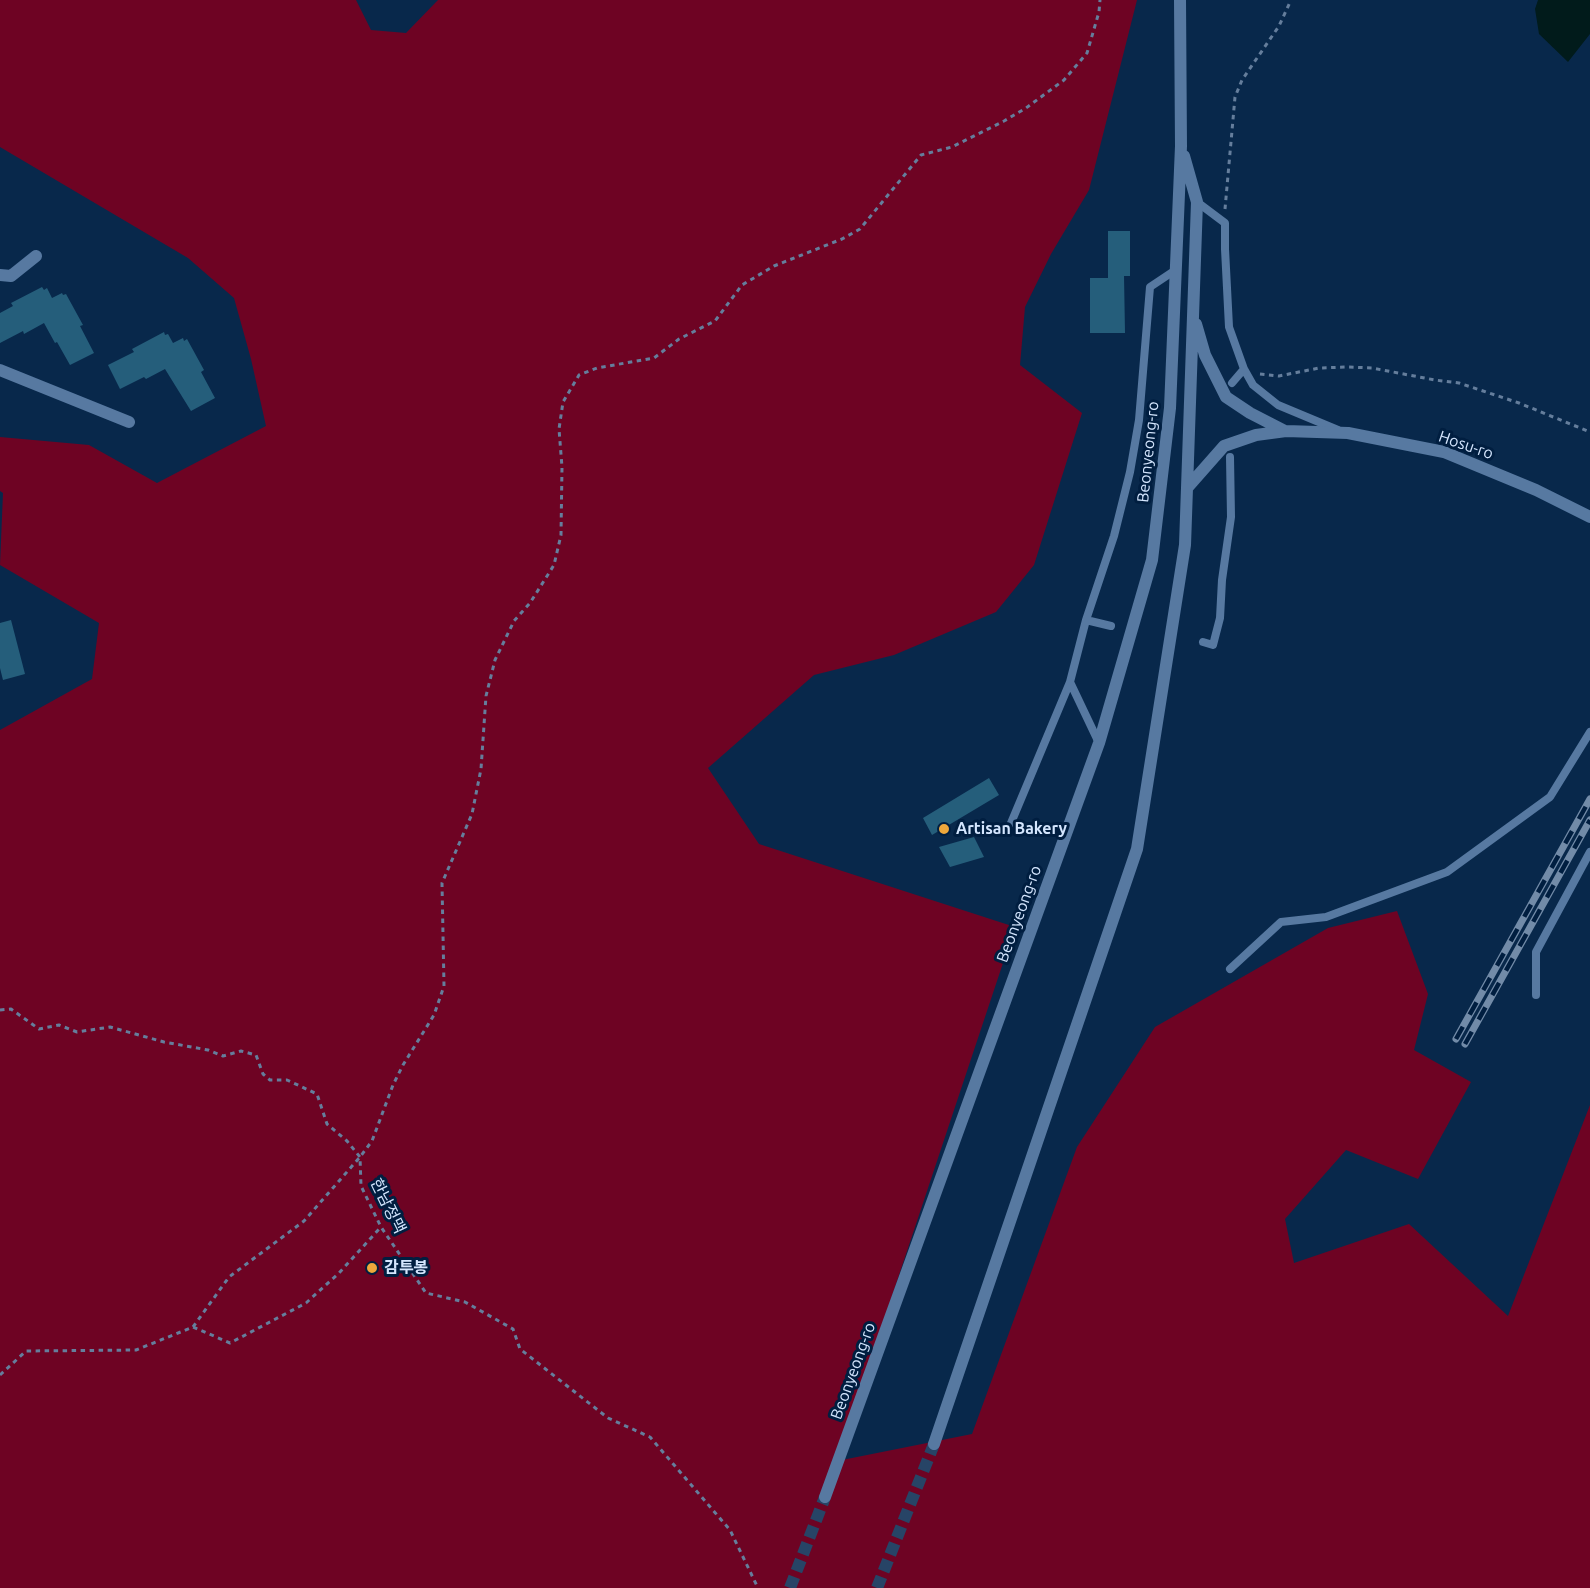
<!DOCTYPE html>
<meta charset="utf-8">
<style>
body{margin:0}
canvas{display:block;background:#08284b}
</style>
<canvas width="1590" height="1588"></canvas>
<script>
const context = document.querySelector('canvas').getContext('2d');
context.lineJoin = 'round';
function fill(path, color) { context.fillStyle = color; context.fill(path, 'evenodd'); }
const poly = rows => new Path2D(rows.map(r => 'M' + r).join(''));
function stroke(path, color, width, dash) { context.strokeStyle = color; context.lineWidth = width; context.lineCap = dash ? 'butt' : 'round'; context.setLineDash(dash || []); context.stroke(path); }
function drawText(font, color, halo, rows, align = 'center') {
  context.font = font + ' Ubuntu,"Noto Sans KR",sans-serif'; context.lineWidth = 6; context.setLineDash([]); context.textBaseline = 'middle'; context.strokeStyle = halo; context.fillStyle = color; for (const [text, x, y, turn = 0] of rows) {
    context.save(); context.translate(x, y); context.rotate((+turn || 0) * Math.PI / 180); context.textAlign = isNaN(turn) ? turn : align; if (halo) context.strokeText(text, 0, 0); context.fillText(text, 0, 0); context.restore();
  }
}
fill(poly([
 [0,0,356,0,371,30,406,33,438,0,1137,0,1089,190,1051,254,1025,307,1020,365,1082,413,1034,565,996,612,894,655,814,675,708,768,759,844,1015,927,837,1461,972,1434,1077,1147,1155,1027,1328,928,1397,911,1428,994,1414,1050,1471,1082,1418,1179,1346,1150,1285,1219,1294,1263,1409,1224,1508,1316,1590,1105,1590,1588,0,1588,0,730,92,679,99,623,0,565,3,493,0,491,0,437,89,445,157,483,266,426,251,359,234,298,188,258,0,147]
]), '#6e0323');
fill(poly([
 [1538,0,1590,0,1590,34,1568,62,1539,34,1535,9]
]), '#011b1b');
fill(poly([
 [1108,231,1130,231,1130,276,1124,276,1125,333,1090,333,1090,278,1108,278],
 [42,287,44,290,47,288,52,298,62,293,63,295,66,294,83,325,80,326,94,353,70,365,57,342,55,343,44,323,24,334,23,331,0,343,0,313,13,306,11,303],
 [164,332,165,335,168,334,173,343,183,338,184,341,187,339,204,370,201,372,215,398,191,411,165,369,146,379,144,377,120,389,108,365,134,352,132,349],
 [11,620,25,674,3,680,0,668,0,623],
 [989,778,999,795,932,835,923,818],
 [974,837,984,857,950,867,939,847]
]), '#255e7b');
stroke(poly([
 [790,1588,825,1497],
 [877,1588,934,1444]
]), '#274466', 12, [12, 6]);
stroke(poly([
 [1225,209,1235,97,1242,80,1279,26,1291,0],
 [1260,374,1279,376,1319,368,1348,367,1372,368,1435,380,1459,383,1519,403,1590,432],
 [0,1010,11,1009,39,1029,59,1025,77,1032,110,1027,164,1042,208,1050,223,1056,241,1051,256,1055,263,1074,270,1080,287,1080,317,1094,327,1124,347,1141,360,1157,361,1186,381,1227,426,1293,465,1302,513,1329,520,1349,608,1418,650,1437,730,1530,758,1588],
 [193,1327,229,1277,304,1221,360,1157,372,1141,393,1085,403,1065,434,1015,444,986,442,883,472,814,481,769,486,696,495,660,514,621,530,603,554,565,561,535,562,467,559,429,563,402,579,375,597,368,654,358,679,339,715,321,742,285,774,266,842,239,860,229,921,155,952,147,1004,121,1026,108,1064,80,1087,53,1099,12,1100,0],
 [0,1375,26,1351,136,1350,193,1327,230,1343,306,1303,339,1273,381,1227]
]), '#657e9c', 3, [4.5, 4.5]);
stroke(poly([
 [1197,202,1225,223,1225,249,1229,327,1244,369,1253,385,1278,405,1338,430],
 [1232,383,1244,369],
 [1086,620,1111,626],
 [1203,642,1213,645,1220,618,1222,580,1231,517,1230,457],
 [1099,743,1070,682,1086,620,1114,536,1130,472,1139,420,1150,287,1174,271],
 [1011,823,1070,682],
 [1230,969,1281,922,1326,917,1447,872,1550,797,1590,732],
 [1536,995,1536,952,1590,852]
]), '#5779a1', 8);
stroke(poly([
 [0,275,11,276,36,256],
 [0,370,129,422]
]), '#5779a1', 12);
stroke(poly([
 [1196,324,1205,355,1226,397,1250,413,1285,431],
 [1187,488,1224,446,1256,435,1286,431,1348,433,1444,452,1536,490,1590,517],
 [934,1444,1137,849,1185,545,1197,202,1184,156],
 [825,1497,1099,743,1152,560,1170,408,1181,146,1180,0]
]), '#5779a1', 12);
const rail = poly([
 [1456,1039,1590,799],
 [1465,1044,1590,820]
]);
stroke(rail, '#728ba8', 7);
stroke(rail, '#001e40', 4.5, [14]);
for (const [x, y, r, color] of [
 [944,829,6,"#eea83c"],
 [372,1268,6,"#eea83c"]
]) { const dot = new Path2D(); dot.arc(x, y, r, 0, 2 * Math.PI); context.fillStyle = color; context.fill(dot); stroke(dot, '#001e40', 2); }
drawText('16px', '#d4e6fe', '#001e40', [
 ["Hosu-ro",1466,445,19],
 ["Beonyeong-ro",1148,452,-84],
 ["Beonyeong-ro",1019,914,-70],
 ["한남정맥",388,1206,64],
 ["Beonyeong-ro",853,1371,-70]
]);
drawText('bold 16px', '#d4e6fe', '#001e40', [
 ["Artisan Bakery",956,829],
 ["감투봉",384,1268]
], 'left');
</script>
